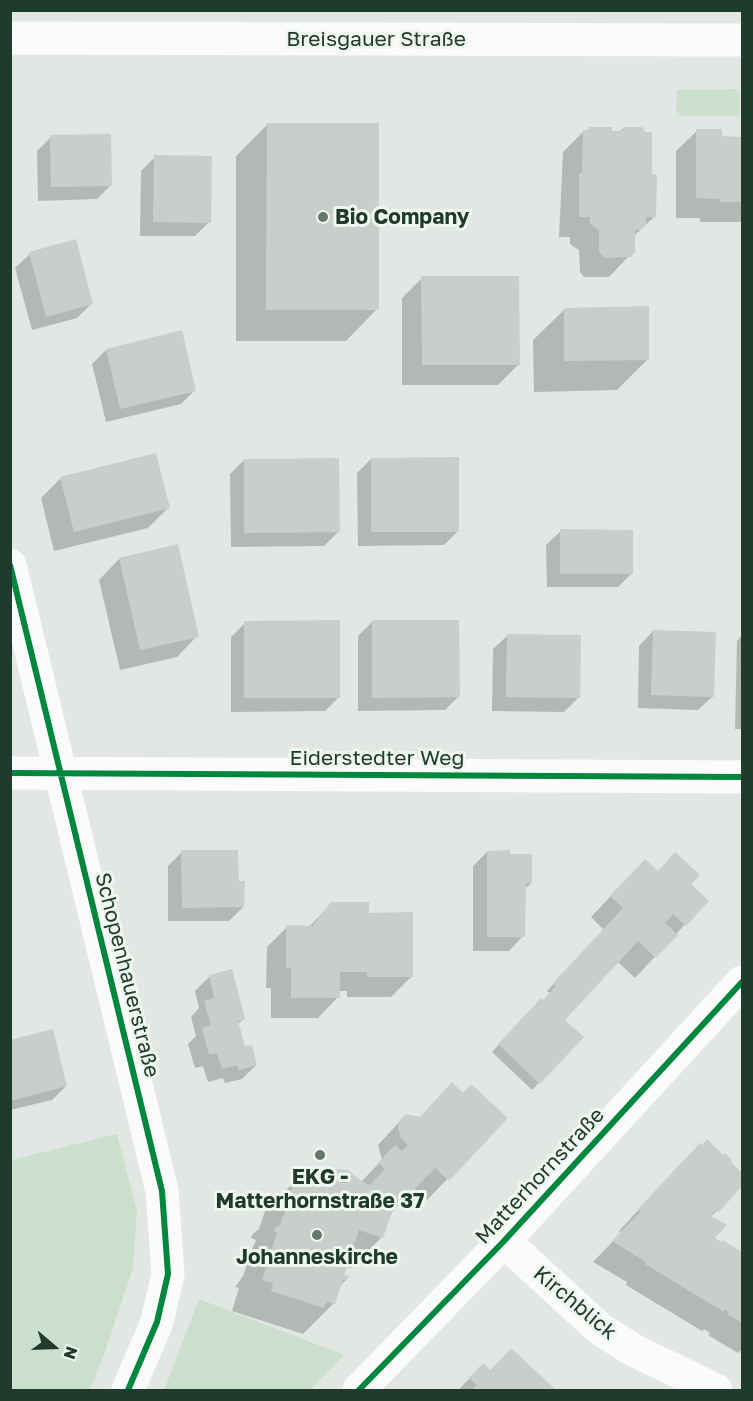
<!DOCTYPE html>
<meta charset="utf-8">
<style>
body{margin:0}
#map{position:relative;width:753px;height:1401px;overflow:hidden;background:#e2e7e3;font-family:"Golos Text",sans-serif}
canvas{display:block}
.frame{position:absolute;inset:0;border:12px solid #203a2d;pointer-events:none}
.north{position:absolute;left:24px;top:1317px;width:60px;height:60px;-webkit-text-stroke:4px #eff7f1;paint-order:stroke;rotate:109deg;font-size:16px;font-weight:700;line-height:24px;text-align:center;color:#203a2d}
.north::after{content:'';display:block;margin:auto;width:21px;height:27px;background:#203a2d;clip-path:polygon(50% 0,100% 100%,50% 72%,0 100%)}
</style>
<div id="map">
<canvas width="753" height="1401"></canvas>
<div class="frame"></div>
<div class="north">N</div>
</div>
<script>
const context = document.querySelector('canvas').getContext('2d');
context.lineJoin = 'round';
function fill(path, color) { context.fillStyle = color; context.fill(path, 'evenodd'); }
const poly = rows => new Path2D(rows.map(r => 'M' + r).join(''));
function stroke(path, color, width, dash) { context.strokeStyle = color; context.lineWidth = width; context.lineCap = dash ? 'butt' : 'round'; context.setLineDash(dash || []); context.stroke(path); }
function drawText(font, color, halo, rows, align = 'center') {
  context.font = font + ' "Golos Text",sans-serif'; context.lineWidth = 6; context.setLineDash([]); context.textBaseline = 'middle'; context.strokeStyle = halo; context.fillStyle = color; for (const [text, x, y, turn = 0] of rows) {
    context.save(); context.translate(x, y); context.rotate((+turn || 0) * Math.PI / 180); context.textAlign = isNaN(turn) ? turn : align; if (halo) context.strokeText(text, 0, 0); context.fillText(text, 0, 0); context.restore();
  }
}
fill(poly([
 [736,89,740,93,739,116,682,116,676,111,677,90],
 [117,1134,137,1211,133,1268,105,1352,90,1390,11,1390,11,1160],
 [199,1299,344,1355,310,1390,164,1390]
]), '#cbe0cc');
fill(poly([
 [267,125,377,309,346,341,236,341,236,156],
 [623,128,650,176,654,217,633,237,629,256,609,277,584,277,580,272,579,250,570,244,570,237,559,237,563,152,583,132,590,129,619,132],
 [697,131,721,138,742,138,742,222,700,222,700,218,676,218,676,151],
 [51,137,111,185,97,199,38,201,37,151],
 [155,157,209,222,195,236,140,236,141,171],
 [30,254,91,304,77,318,32,330,15,268],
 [422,278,518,365,498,385,402,385,402,298],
 [565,309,648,359,617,390,534,392,533,340],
 [106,350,195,390,181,404,106,422,92,364],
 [371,459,458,531,444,545,358,546,357,473],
 [244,460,338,532,324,546,231,547,230,474],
 [61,478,168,508,148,528,54,551,41,498],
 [561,531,632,573,618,587,547,587,546,545],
 [119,559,197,636,177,657,120,670,99,580],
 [372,622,459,696,445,710,358,711,358,636],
 [245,623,339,697,325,711,231,712,231,637],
 [653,631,713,696,698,710,638,708,639,646],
 [508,635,578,698,564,712,492,711,493,649],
 [742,635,742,729,735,729,737,641],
 [182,852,237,883,243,907,229,921,168,921,168,866],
 [487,852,531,883,525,889,523,936,509,951,473,951,473,866],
 [657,872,707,901,635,978,617,961,563,1020,582,1038,532,1090,492,1052,534,1007,543,1001,551,994,547,991,604,930,591,917,625,881],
 [332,903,368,915,412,976,391,997,347,997,347,991,338,991,338,997,318,1018,271,1018,271,988,266,988,267,947,287,927,309,927],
 [231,971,243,1019,237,1025,244,1048,256,1065,242,1079,225,1083,223,1078,208,1082,203,1066,195,1068,188,1044,196,1036,191,1017,199,1008,195,991,209,977],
 [10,1041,66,1086,52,1100,10,1110],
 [463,1094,506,1118,427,1200,413,1188,390,1211,382,1237,351,1268,345,1267,342,1276,346,1280,339,1287,334,1303,303,1334,232,1311,239,1288,235,1287,243,1276,247,1264,244,1263,251,1252,256,1240,251,1238,252,1235,259,1229,265,1211,296,1180,361,1182,382,1160,378,1145,403,1118,419,1118],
 [728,1162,742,1175,740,1182,742,1184,711,1217,713,1239,720,1244,722,1242,742,1254,742,1352,740,1351,738,1353,708,1335,710,1333,704,1329,702,1331,626,1285,627,1282,593,1262,621,1233,619,1231,680,1165],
 [511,1350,554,1390,458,1390,483,1365,490,1371]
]), '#0003');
fill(poly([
 [267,123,379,123,379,310,266,310],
 [589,127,612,127,612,131,622,131,623,127,642,127,645,132,652,132,652,174,657,175,656,217,646,217,646,224,641,230,635,230,635,252,631,257,605,258,599,252,599,230,590,224,590,217,579,217,579,173,582,173,583,130,589,130],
 [696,129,722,129,722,136,742,137,742,202,719,202,720,199,696,198],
 [111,134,112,186,51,187,50,135],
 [154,155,212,156,211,223,153,222],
 [76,239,93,304,46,317,29,252],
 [421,276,519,276,520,365,422,365],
 [649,306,649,360,564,361,564,308],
 [182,330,196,391,120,409,106,349],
 [156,453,170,508,74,532,60,477],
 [459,457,459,532,371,532,371,458],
 [339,458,340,532,244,533,244,459],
 [560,529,633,530,633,574,560,574],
 [178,544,199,637,140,650,119,558],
 [340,620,340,698,244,698,244,621],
 [372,620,459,620,460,697,372,698],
 [653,630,716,632,714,697,651,695],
 [507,634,581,635,580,698,506,697],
 [181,850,238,850,239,881,245,881,244,907,182,908],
 [510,850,510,854,532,854,532,883,526,883,525,937,487,937,487,851],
 [675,852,700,875,691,884,709,901,686,926,673,914,665,923,678,935,656,958,638,941,565,1020,584,1037,540,1084,498,1044,541,998,543,1000,556,986,553,983,623,908,610,896,645,859,658,871],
 [331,902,369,902,369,913,413,912,413,977,367,977,367,972,340,972,340,998,291,998,291,968,286,968,286,925,313,926],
 [232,969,245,1019,238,1021,245,1046,252,1045,257,1065,239,1070,237,1065,222,1069,217,1053,209,1055,202,1028,211,1025,204,1001,214,998,209,975],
 [53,1029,67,1086,10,1101,10,1040],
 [452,1082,463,1093,471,1084,508,1118,449,1181,435,1168,392,1212,383,1238,359,1230,352,1250,356,1252,355,1256,351,1255,344,1275,349,1276,347,1280,343,1279,335,1304,327,1301,324,1308,271,1291,273,1283,262,1280,270,1257,265,1256,267,1250,271,1251,277,1233,274,1232,276,1226,279,1227,286,1209,281,1207,283,1202,287,1204,296,1178,339,1169,348,1170,360,1180,370,1185,385,1169,378,1163,395,1145,402,1151,408,1145,401,1138,398,1127,400,1120,406,1114,420,1117],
 [707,1139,723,1155,725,1153,732,1160,731,1162,742,1173,742,1186,719,1212,716,1210,711,1216,727,1225,715,1238,721,1242,722,1240,742,1252,742,1323,727,1314,729,1312,725,1309,724,1312,645,1264,646,1262,612,1241,640,1212,638,1209,700,1143,702,1145],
 [511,1348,556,1390,471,1390,477,1385,469,1378,483,1363,491,1370]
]), '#c9cecb');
stroke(poly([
 [10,38,742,40],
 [10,565,162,1191,168,1274,157,1322,128,1390],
 [10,773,742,777],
 [504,1241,600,1329,633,1350,716,1390],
 [359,1390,504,1241,742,982]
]), '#fbfbfb', 33);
stroke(poly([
 [10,565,162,1191,168,1274,157,1322,128,1390],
 [10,773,742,777],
 [359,1390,504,1241,742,982]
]), '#00873e', 6);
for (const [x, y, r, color] of [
 [323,217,6,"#64776d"],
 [320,1155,6,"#64776d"],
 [317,1235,6,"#64776d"]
]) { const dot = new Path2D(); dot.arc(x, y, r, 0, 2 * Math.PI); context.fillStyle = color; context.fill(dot); stroke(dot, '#eff7f1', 2); }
drawText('21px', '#203a2d', '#eff7f1', [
 ["Breisgauer Straße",376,39],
 ["Eiderstedter Weg",377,758],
 ["Schopenhauerstraße",127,975,76],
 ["Matterhornstraße",540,1176,-47],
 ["Kirchblick",575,1303,40]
]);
drawText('bold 21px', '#203a2d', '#eff7f1', [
 ["Bio Company",335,217,"left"],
 ["EKG -",320,1177],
 ["Matterhornstraße 37",320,1201],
 ["Johanneskirche",317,1257]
]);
</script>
